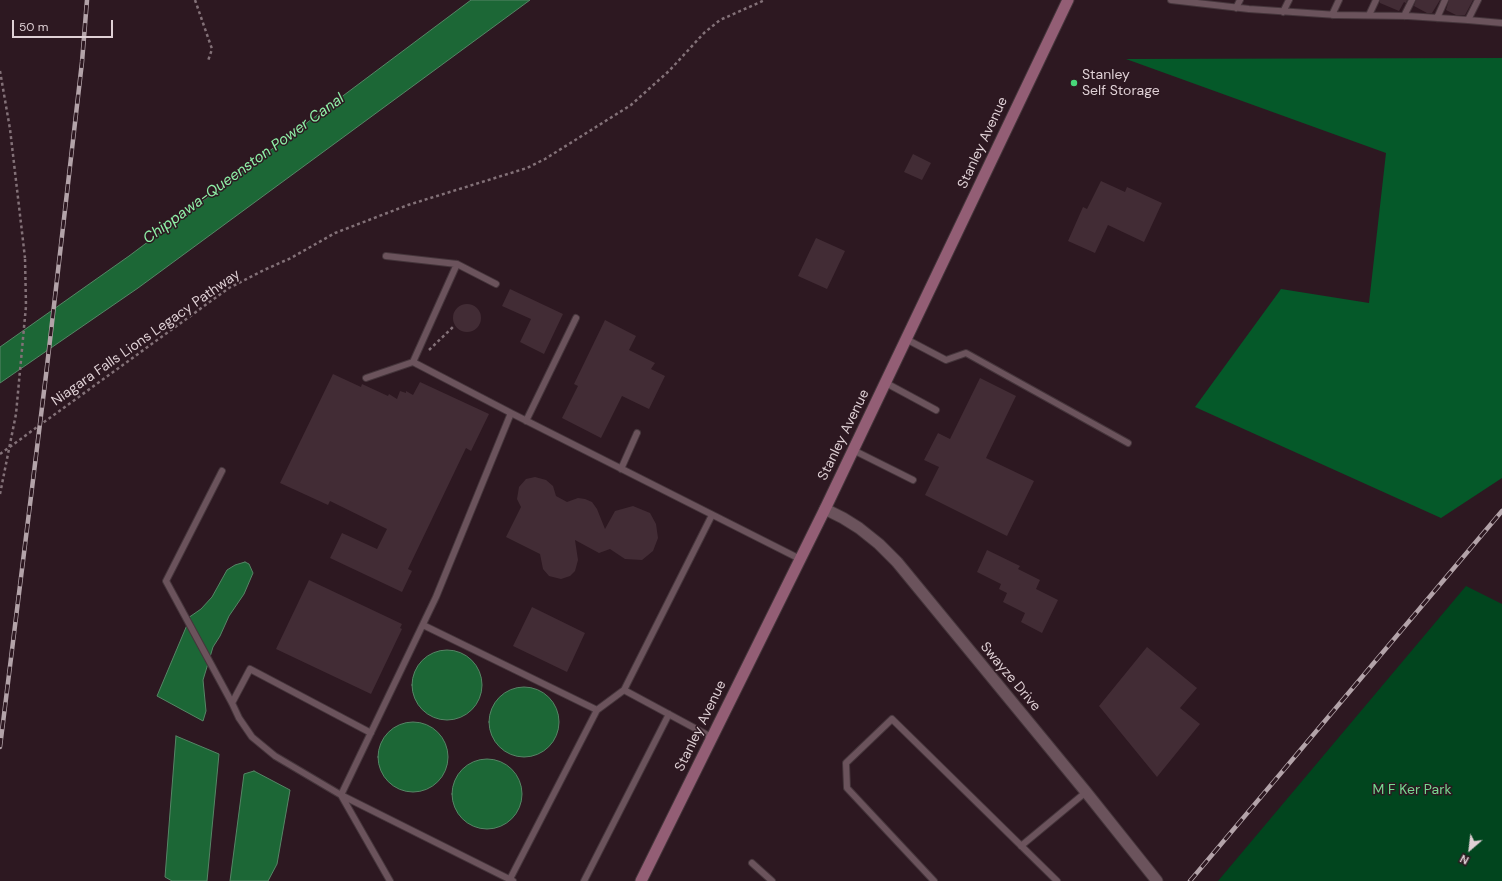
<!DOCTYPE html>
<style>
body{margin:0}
#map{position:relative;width:1502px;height:881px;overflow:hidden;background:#2d1821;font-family:"DM Sans",sans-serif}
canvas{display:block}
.north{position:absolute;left:1450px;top:829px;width:40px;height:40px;-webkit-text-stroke:3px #2d1821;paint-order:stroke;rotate:208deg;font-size:11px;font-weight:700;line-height:16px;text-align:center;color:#dfd0d5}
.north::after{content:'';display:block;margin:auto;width:14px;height:18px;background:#dfd0d5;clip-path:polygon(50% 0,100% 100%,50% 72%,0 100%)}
.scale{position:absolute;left:12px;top:20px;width:101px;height:18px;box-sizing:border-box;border:2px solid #dfd0d5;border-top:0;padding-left:5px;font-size:12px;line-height:14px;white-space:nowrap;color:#dfd0d5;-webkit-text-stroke:3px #2d1821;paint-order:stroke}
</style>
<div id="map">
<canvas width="1502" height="881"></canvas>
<div class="north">N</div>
<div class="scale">50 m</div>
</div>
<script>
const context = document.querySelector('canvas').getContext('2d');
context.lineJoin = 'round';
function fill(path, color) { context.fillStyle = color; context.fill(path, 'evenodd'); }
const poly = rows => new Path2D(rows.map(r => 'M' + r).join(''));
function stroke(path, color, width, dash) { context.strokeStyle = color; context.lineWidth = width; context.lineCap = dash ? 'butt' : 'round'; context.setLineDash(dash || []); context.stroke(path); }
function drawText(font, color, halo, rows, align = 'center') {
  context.font = font + ' "DM Sans",sans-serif'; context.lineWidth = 3; context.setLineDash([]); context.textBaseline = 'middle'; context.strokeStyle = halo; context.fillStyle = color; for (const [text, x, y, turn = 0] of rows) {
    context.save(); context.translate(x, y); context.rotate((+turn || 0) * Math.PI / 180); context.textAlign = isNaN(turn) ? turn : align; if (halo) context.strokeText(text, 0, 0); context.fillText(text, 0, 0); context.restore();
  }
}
fill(poly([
 [1466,586,1502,604,1502,881,1218,881]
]), '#01451e');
fill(poly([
 [1502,58,1502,478,1441,518,1195,407,1281,289,1369,303,1386,153,1126,59]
]), '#055929');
const water = poly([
 [471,0,530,0,138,288,0,383,0,347,129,256,471,0],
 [245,562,249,564,253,573,244,594,229,616,220,636,213,647,203,680,206,711,203,721,157,696,187,625,188,618,201,609,212,597,227,570,235,565,245,562],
 '412 685a35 35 0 1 1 70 0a35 35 0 1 1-70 0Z',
 '489 722a35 35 0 1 1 70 0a35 35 0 1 1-70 0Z',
 '378 757a35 35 0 1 1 70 0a35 35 0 1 1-70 0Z',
 [176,736,219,754,207,881,172,881,165,877,176,736],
 '452 794a35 35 0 1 1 70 0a35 35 0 1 1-70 0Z',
 [254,771,290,790,277,864,268,881,230,881,244,774,254,771]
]);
fill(water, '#1c6736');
stroke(water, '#568666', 1);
fill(poly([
 [1380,0,1407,0,1406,3,1404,2,1399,11,1380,3],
 [1416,0,1440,0,1432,13,1427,13,1414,6],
 [1449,0,1473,0,1465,15,1456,15,1446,10],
 [913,154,931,163,922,180,904,172],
 [1101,181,1125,192,1127,187,1162,203,1144,242,1108,225,1095,253,1068,241,1083,207,1087,209],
 [816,238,845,251,827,289,798,276],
 [510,289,563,314,544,354,520,342,531,319,502,306],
 '453 318a14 14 0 1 1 28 0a14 14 0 1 1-28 0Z',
 [605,320,636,336,629,350,655,363,651,369,665,376,649,409,622,396,601,438,562,418,578,386,574,384],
 [333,374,361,387,362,384,388,396,389,394,397,399,400,391,406,393,406,391,413,395,420,382,489,414,471,451,466,448,408,569,412,571,402,592,330,558,342,533,377,549,387,529,330,501,328,505,280,483],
 [980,378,1016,396,986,458,1034,481,1007,536,925,495,939,467,924,460,938,433,950,439],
 [535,477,546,480,553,486,556,496,567,502,578,498,585,499,592,502,597,509,605,529,615,511,633,506,650,513,656,524,658,538,653,551,642,560,625,559,610,549,599,553,575,540,578,560,575,571,570,576,561,579,549,576,543,569,540,554,506,537,521,507,517,499,519,487,526,479],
 [987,550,1020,566,1018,569,1040,580,1036,589,1058,600,1042,633,1021,622,1025,613,1003,602,1007,593,999,589,1001,584,977,572],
 [309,580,402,624,400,628,402,629,371,694,276,649],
 [532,607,585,633,567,672,513,646],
 [1147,647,1197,688,1180,708,1200,724,1157,777,1099,706]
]), '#422c35');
const service = poly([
 [1171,0,1249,9,1337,15,1408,16,1468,20,1478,0],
 [1236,8,1240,0],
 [1283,12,1289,0],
 [1332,15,1339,0],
 [1369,15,1376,0],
 [1404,16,1412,0],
 [1437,18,1445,0],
 [1468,20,1502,23],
 [386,256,457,264,496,284],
 [906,339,946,360,966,353,1128,443],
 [413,362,457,264],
 [366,378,413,362,511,413],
 [886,383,936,410],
 [526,421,576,318],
 [853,450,913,480],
 [621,469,637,433],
 [222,471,166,581,232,703,239,718,252,737,275,756,341,795,513,881],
 [712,515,624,690,713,738],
 [423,625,597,710,624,690],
 [232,703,250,669,371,733],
 [1021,846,1086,792],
 [752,863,772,881],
 [510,879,597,710],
 [390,881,341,795,436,597,511,413,800,559],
 [584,881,669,714],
 [934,881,847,788,846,763,892,719,1057,881]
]);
const tertiary = poly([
 [825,509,843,518,859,528,879,544,897,562,1086,792,1157,881]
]);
const secondary = poly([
 [641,881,825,509,1068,0]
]);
stroke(service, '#45353b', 8);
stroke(tertiary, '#45353b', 13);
stroke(secondary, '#45353b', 13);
stroke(poly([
 [195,0,212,49,208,61],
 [0,71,10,129,25,258],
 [429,350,454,326],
 [0,454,229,288,264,270,291,258,335,233,408,205,527,168,545,159,631,105,669,71,704,33,720,20,765,0]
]), '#837178', 2.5, [3, 3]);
stroke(service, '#6b535c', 6);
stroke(tertiary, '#6b535c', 11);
stroke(secondary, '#935e75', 11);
const rail = poly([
 [0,747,46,375,82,62,87,0],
 [1190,881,1502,511]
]);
stroke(rail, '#b3a3a9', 4.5);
stroke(rail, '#2d1821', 3, [9]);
stroke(poly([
 [0,494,16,414,26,306,25,258]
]), '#837178', 2.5, [3, 3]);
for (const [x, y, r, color] of [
 [1074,83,4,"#48d779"]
]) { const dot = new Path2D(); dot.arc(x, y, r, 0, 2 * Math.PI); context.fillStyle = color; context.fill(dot); stroke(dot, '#2d1821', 1.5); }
drawText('14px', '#dfd0d5', '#2d1821', [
 ["Stanley",1082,75],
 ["Self Storage",1082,91]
], 'left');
drawText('14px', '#dfd0d5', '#2d1821', [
 ["Stanley Avenue",983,143,-65],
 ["Niagara Falls Lions Legacy Pathway",146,338,-35],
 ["Stanley Avenue",844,435,-64],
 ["Swayze Drive",1010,677,50],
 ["Stanley Avenue",701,726,-64]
]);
drawText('14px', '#78d992', '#2d1821', [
 ["M F Ker Park",1412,790]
]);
drawText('italic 15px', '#8ff1a8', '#2d1821', [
 ["Chippawa-Queenston Power Canal",244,169,-36]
]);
</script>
